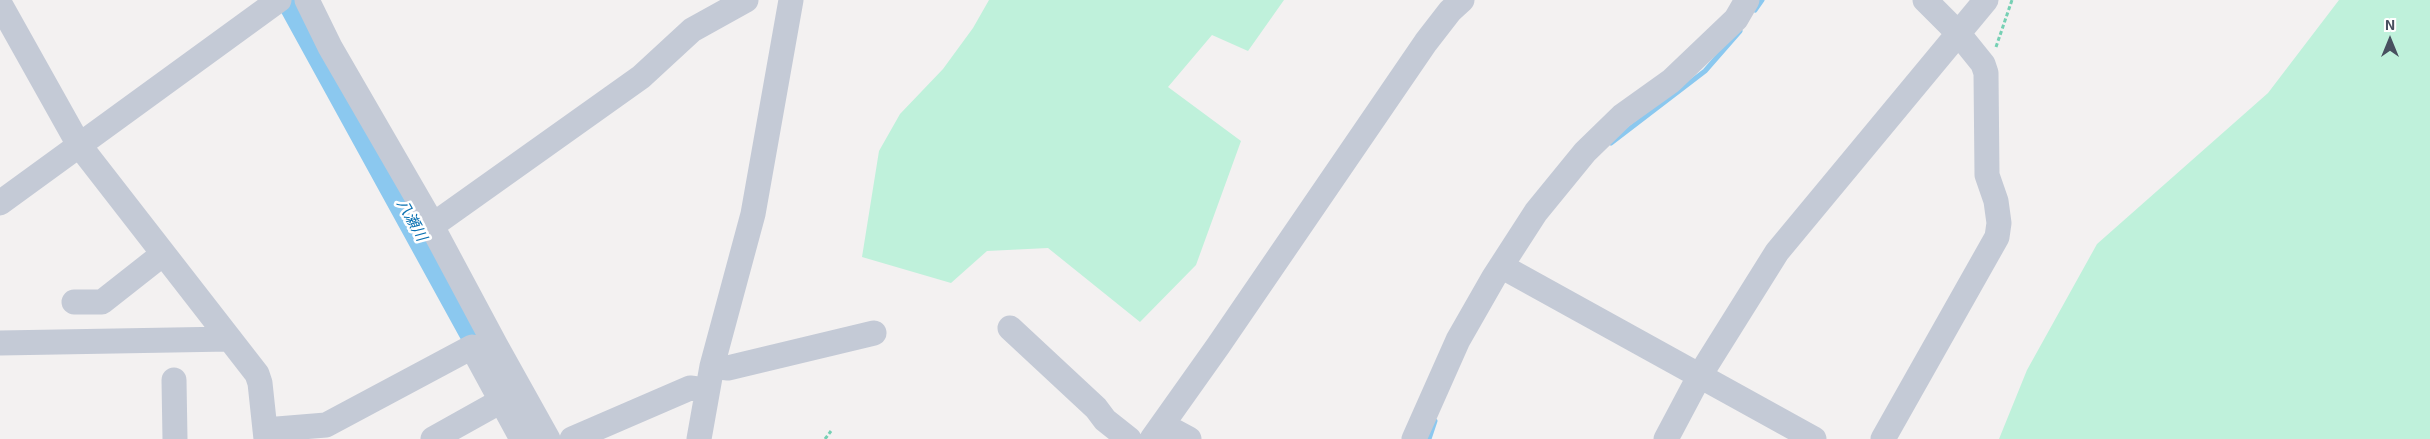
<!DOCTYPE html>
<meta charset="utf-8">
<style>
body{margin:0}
#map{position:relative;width:2430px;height:439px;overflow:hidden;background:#f3f1f1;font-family:"Exo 2",sans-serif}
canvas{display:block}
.north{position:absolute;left:2365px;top:15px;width:50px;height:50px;-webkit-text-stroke:4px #fff;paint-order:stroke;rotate:0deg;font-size:14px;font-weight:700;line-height:20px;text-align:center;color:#48505f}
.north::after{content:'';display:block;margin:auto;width:18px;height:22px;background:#48505f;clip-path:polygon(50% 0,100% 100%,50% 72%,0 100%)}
</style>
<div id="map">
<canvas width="2430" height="439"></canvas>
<div class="north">N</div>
</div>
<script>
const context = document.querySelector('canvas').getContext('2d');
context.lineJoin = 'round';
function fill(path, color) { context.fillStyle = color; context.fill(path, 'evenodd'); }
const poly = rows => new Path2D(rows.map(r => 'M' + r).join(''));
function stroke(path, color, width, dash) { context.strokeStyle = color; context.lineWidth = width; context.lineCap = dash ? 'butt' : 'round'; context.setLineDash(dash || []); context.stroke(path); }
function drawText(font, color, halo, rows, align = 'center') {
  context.font = font + ' "Exo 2","Noto Sans JP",sans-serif'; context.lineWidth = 5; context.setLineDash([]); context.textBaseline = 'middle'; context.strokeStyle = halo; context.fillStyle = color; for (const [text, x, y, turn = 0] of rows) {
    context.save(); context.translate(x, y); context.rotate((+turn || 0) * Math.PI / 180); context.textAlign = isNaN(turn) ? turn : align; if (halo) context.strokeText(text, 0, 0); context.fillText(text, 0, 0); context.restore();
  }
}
fill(poly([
 [989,0,1284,0,1248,51,1212,35,1168,87,1241,141,1196,265,1140,322,1048,248,987,251,951,283,862,257,879,151,900,114,943,69,973,28],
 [2339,0,2430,0,2430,439,1999,439,2027,370,2097,244,2268,93]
]), '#bff1db');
stroke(poly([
 [1755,10,1762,0],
 [1611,143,1705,71,1740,31],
 [1429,439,1435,421]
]), '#8bc8ef', 5);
stroke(poly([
 [292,0,497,373]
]), '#8bc8ef', 31);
stroke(poly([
 [1996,47,2012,0],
 [825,439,831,431]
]), '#76d0b4', 3, [4, 2.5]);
stroke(poly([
 [307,0,330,47,433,225,435,232,496,346,548,439],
 [0,4,79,145,257,374,260,383,266,439],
 [0,203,279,0],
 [433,225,641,77,692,30,746,0],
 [1501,266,1814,439],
 [74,302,102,302,163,254],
 [1010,328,1096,408,1105,420,1129,439],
 [0,343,230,339],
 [712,366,728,368,874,333],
 [174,380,175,439],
 [1163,425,1189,439],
 [265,430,326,425,472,347,522,439],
 [433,439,501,401],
 [572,439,690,388,706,390],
 [699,439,712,366,753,214,791,0],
 [1152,439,1218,346,1426,42,1450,11,1462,0],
 [1414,439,1458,340,1494,277,1536,212,1585,152,1622,116,1671,81,1736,19,1747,0],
 [1666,439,1700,375,1777,252,1986,0],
 [1883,439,1997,237,1999,223,1996,201,1987,175,1986,73,1983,64,1958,33,1925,0]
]), '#c4cad6', 25);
drawText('italic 15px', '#0970b1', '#fff', [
 ["八瀬川",412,220,61]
]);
</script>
